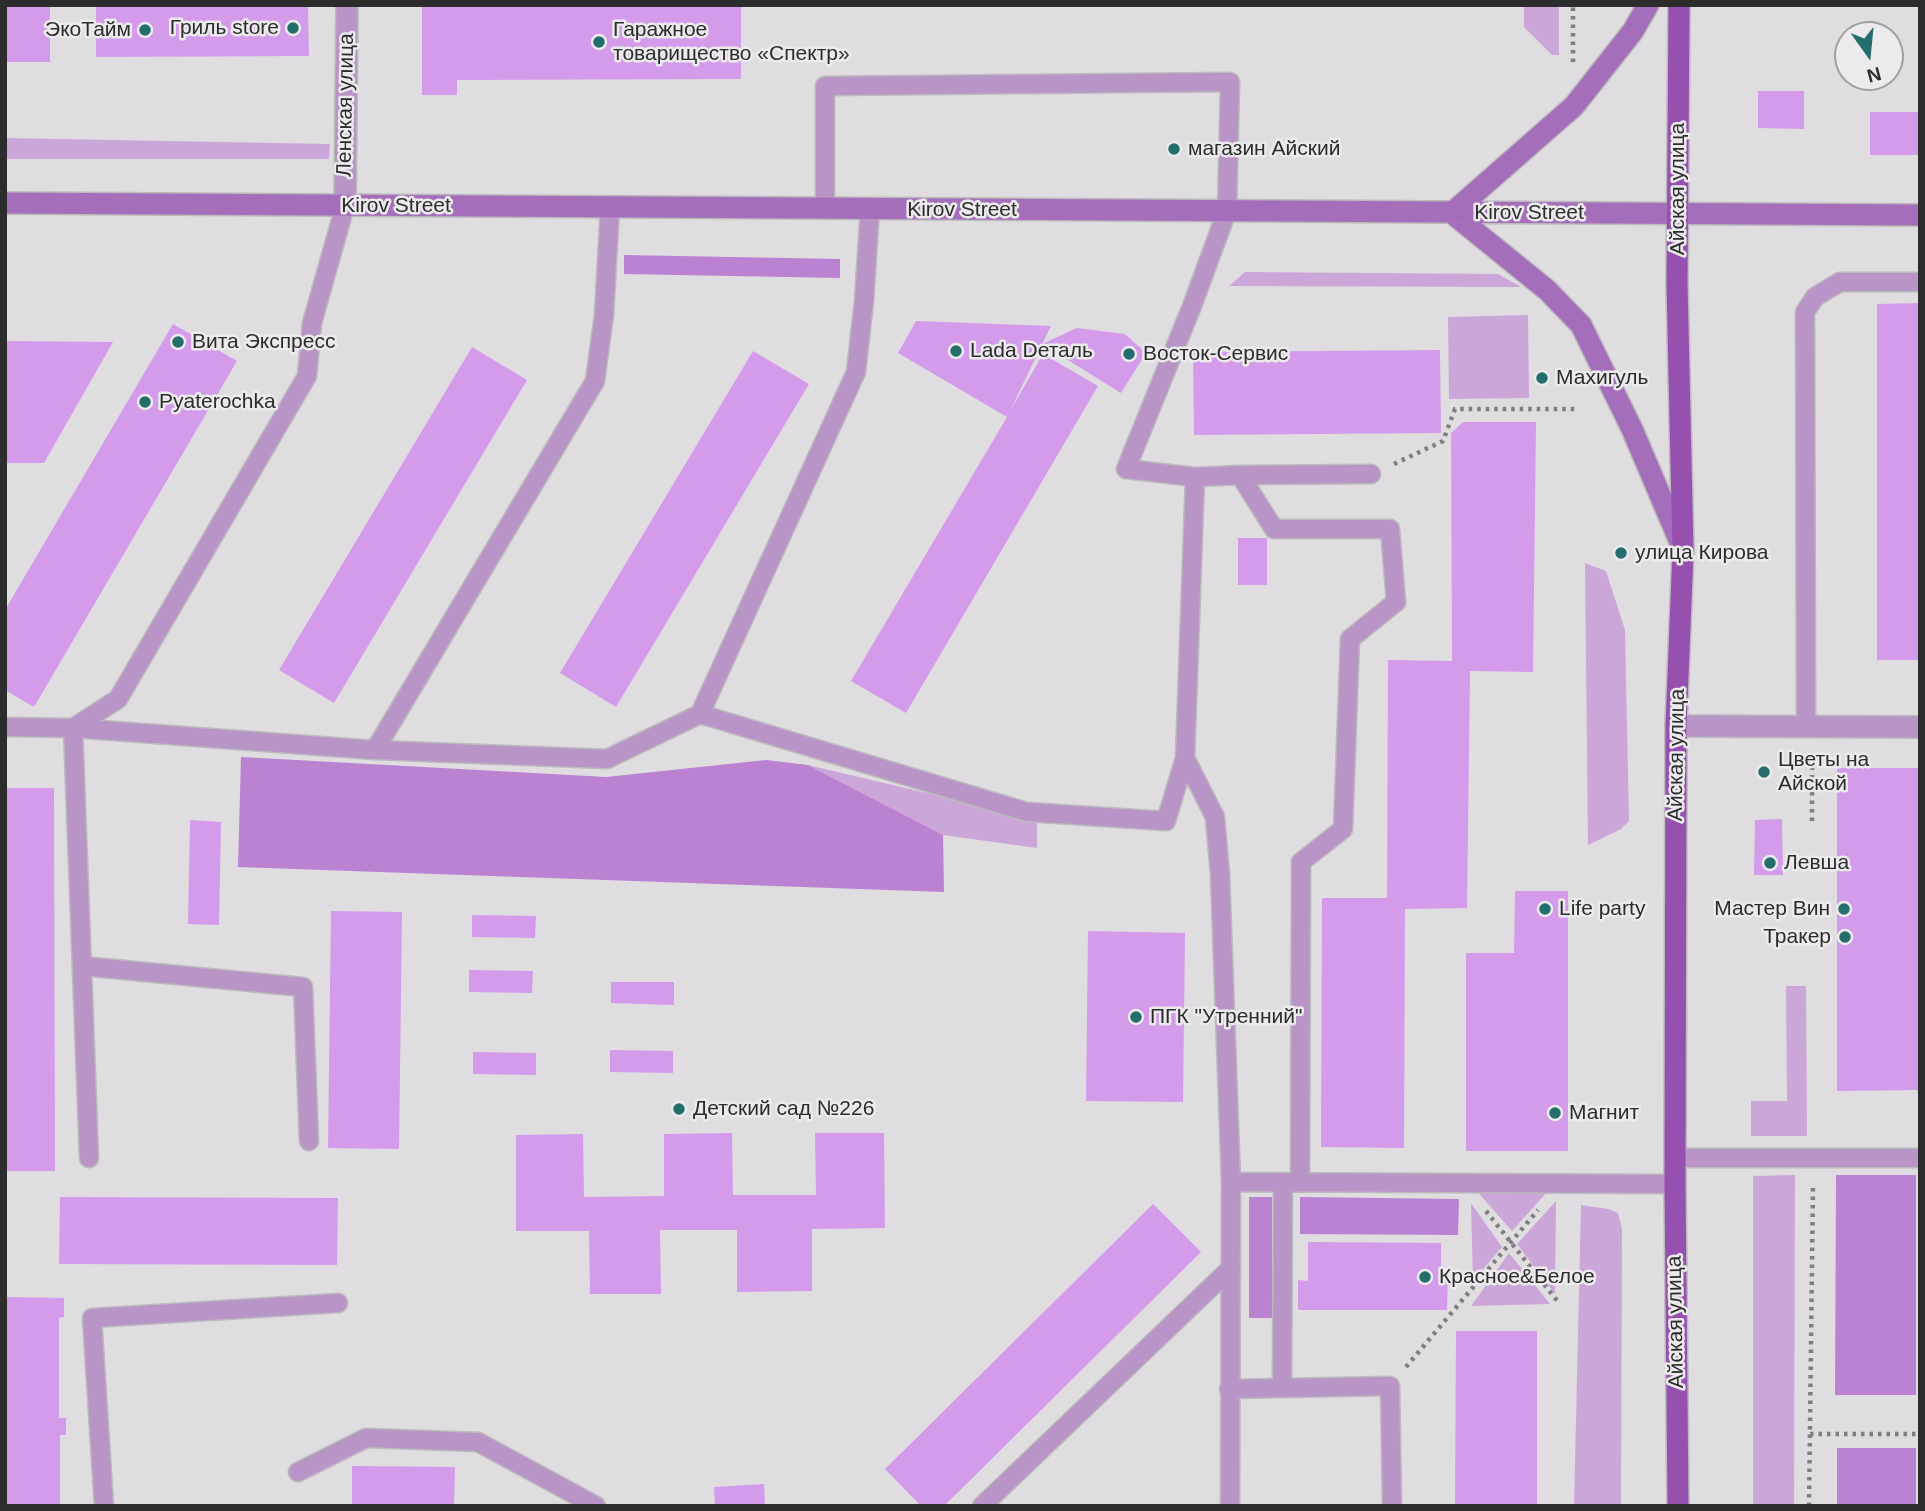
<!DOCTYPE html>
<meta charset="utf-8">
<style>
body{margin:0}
#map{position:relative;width:1925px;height:1511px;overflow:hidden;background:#dfdde0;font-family:Arial,sans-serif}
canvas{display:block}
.frame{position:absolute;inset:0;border:7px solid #2d2c2d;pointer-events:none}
.north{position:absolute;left:1834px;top:21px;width:70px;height:70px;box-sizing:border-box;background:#eceaed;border:2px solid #a09ea0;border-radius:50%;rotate:165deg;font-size:19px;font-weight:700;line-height:28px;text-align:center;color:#2d2c2d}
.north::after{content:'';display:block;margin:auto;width:24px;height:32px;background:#246f6d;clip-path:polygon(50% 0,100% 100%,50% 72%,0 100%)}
</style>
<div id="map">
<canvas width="1925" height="1511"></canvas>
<div class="frame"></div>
<div class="north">N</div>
</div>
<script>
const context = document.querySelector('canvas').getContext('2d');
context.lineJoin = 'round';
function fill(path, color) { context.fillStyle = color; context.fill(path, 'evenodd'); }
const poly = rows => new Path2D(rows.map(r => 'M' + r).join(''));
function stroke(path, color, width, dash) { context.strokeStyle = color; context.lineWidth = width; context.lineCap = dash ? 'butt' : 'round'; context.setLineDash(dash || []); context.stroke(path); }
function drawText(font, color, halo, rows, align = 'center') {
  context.font = font + ' Arial,sans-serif'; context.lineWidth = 5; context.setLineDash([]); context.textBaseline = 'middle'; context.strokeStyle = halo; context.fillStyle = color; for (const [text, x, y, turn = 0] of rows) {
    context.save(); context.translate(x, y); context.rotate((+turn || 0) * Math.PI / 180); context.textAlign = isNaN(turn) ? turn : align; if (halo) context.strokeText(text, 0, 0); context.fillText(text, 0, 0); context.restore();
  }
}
fill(poly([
 [1524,5,1559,5,1559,55,1552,55,1524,27],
 [6,138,330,144,329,159,5,159],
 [1245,272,1498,274,1521,287,1229,286],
 [1528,315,1529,398,1449,399,1448,317],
 [1585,563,1606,571,1625,630,1629,821,1621,829,1588,845],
 [808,765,1037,819,1037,848,943,835],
 [1786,986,1806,986,1807,1136,1751,1136,1751,1101,1787,1101],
 [1795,1175,1794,1506,1753,1506,1753,1176],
 [1475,1189,1548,1191,1512,1231],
 [1556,1201,1555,1294,1517,1244],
 [1471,1203,1502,1247,1473,1281],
 [1581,1205,1608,1209,1618,1213,1622,1229,1621,1506,1574,1506],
 [1509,1253,1550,1304,1471,1306]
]), '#cba7d9');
fill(poly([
 [624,255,840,259,840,278,624,274],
 [241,757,606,777,766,760,808,765,943,835,944,892,238,867],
 [1836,1175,1916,1175,1916,1395,1835,1395],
 [1249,1197,1272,1197,1272,1318,1249,1318],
 [1300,1197,1459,1199,1458,1235,1300,1234],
 [1837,1448,1916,1448,1916,1506,1837,1506]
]), '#ba82d0');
fill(poly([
 [5,5,50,5,50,62,5,62],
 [96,5,308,5,309,56,96,57],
 [422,5,741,5,741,79,457,80,457,95,422,95],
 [1758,91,1804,91,1804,129,1758,128],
 [1870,112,1920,112,1920,155,1870,155],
 [1920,303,1920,660,1877,660,1877,304],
 [916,321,1051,326,1010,411,1043,354,1098,386,906,713,851,681,1007,417,898,353],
 [173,324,237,361,34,707,5,690,5,610],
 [1077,328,1125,334,1146,353,1121,393,1042,344],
 [5,341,113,342,44,463,5,463],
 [472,347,527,380,334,703,279,670],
 [1440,350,1441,433,1194,435,1193,352],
 [753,351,809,384,616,707,560,673],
 [1463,422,1536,422,1533,672,1470,671,1467,908,1405,909,1404,1148,1321,1147,1322,898,1387,898,1388,660,1452,661,1451,433],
 [1238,538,1267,538,1267,585,1238,585],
 [1837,768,1920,768,1920,1090,1837,1091],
 [5,788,54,788,55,1171,5,1171],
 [1782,819,1783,875,1754,875,1755,820],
 [190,820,221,822,219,925,188,924],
 [1515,891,1568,891,1568,1151,1466,1151,1466,953,1514,953],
 [331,911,402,912,399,1149,328,1148],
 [472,915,536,916,535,938,472,937],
 [1088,931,1185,933,1183,1102,1086,1101],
 [469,970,533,971,532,993,469,992],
 [611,982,674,982,674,1005,611,1003],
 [610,1050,673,1051,673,1073,610,1072],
 [473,1052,536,1053,536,1075,473,1074],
 [732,1133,733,1195,816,1195,815,1133,884,1133,885,1228,812,1229,812,1291,737,1292,737,1230,660,1230,661,1294,590,1294,589,1231,516,1231,516,1135,583,1134,584,1197,664,1196,664,1134],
 [60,1197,338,1198,337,1265,59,1264],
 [1153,1204,1201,1252,944,1506,921,1506,885,1469],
 [1308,1242,1441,1243,1441,1274,1448,1274,1447,1310,1298,1310,1298,1280,1308,1281],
 [5,1297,64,1298,64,1317,59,1318,59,1418,66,1418,66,1435,60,1435,60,1506,5,1506],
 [1456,1331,1537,1331,1537,1506,1455,1506],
 [352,1466,455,1467,454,1506,352,1506],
 [764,1484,765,1506,715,1506,714,1487]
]), '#d49beb');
const lane = poly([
 [825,209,825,86,1230,82,1227,211,1192,306,1126,469,1195,477,1185,758,1215,817,1220,874,1231,1182,1230,1506],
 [1195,477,1240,475],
 [700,714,856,372,864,301,870,209],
 [1806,726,1805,312,1815,297,1840,282,1920,282],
 [5,727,73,728,375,750,607,759,700,714,1027,812,1166,821,1185,758],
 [375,750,595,381,604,315,610,207],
 [82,966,303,987,309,1141],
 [89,1158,73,728,118,699,307,376,312,323,345,206],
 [1675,1158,1920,1158],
 [1231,1182,1675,1184],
 [1300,1182,1301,862,1343,829,1350,639,1396,602,1390,529,1274,529,1240,475,1371,474],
 [1282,1388,1283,1182],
 [1229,1389,1390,1386,1392,1506],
 [298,1472,366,1438,478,1442,596,1506],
 [104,1506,92,1318,338,1303],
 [982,1506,1231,1268]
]);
const street = poly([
 [345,206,347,5],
 [1676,726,1920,727]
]);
const secondary = poly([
 [1648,5,1633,31,1574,106,1452,213,1547,290,1581,325,1632,429,1683,549],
 [5,203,1920,215]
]);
const primary = poly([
 [1678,1506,1675,1184,1676,726,1683,551,1677,283,1679,5]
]);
stroke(lane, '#bbbabc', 21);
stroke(street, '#bbbabc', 24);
stroke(secondary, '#bbbabc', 24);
stroke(primary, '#bbbabc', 24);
stroke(poly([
 [1573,62,1573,5],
 [1394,464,1443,441,1455,409,1579,409],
 [1812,821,1812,760],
 [1486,1211,1559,1303],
 [1406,1367,1538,1210],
 [1810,1434,1920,1434],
 [1809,1506,1813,1185]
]), '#807e80', 4.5, [3.5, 5]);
stroke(lane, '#b994c7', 18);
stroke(street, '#b994c7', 21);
stroke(secondary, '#a56eba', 21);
stroke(primary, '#9650b0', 21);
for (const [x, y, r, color] of [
 [293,28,7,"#246f6d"],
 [145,30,7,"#246f6d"],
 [599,42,7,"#246f6d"],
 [1174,149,7,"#246f6d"],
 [178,342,7,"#246f6d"],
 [956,351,7,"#246f6d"],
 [1129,354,7,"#246f6d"],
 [1542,378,7,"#246f6d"],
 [145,402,7,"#246f6d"],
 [1621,553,7,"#246f6d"],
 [1764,772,7,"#246f6d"],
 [1770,863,7,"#246f6d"],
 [1545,909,7,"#246f6d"],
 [1844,909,7,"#246f6d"],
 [1845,937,7,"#246f6d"],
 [1136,1017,7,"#246f6d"],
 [679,1109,7,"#246f6d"],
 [1555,1113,7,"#246f6d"],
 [1425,1277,7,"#246f6d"]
]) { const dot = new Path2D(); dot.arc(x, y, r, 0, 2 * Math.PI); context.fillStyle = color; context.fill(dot); stroke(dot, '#eceaed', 2.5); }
drawText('21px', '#2d2c2d', '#eceaed', [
 ["Гриль store",279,28,"right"],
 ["ЭкоТайм",131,30,"right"],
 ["Гаражное",613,30],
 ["товарищество «Спектр»",613,54],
 ["магазин Айский",1188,149],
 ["Вита Экспресс",192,342],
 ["Lada Dеталь",970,351],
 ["Восток-Сервис",1143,354],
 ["Махигуль",1556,378],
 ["Pyaterochka",159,402],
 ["улица Кирова",1635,553],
 ["Цветы на",1778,760],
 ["Айской",1778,784],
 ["Левша",1784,863],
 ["Life party",1559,909],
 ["Мастер Вин",1830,909,"right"],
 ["Тракер",1831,937,"right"],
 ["ПГК \"Утренний\"",1150,1017],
 ["Детский сад №226",693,1109],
 ["Магнит",1569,1113],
 ["Красное&Белое",1439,1277]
], 'left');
drawText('21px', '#2d2c2d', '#eceaed', [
 ["Ленская улица",346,105,-89],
 ["Айская улица",1678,189,-90],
 ["Kirov Street",396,206],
 ["Kirov Street",962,210],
 ["Kirov Street",1529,213],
 ["Айская улица",1677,755,-89],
 ["Айская улица",1676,1322,-91]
]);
</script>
